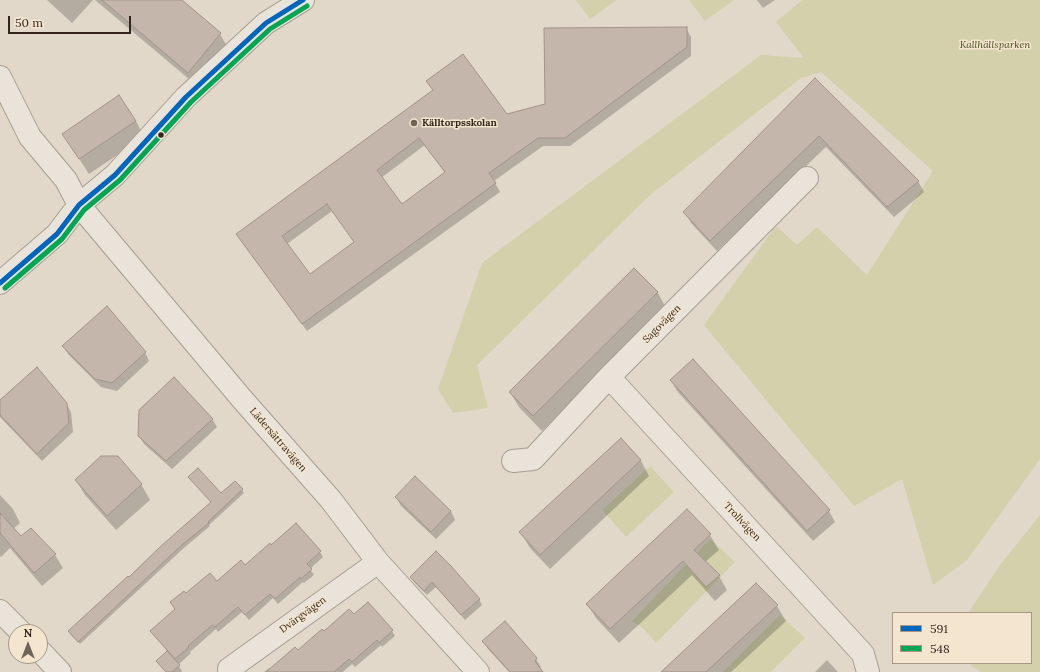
<!DOCTYPE html>
<meta charset="utf-8">
<style>
body{margin:0}
#map{position:relative;width:1040px;height:672px;overflow:hidden;background:#e1d8c9;font-family:Lora,serif}
canvas{display:block}
.legend{position:absolute;left:892px;top:612px;width:140px;height:52px;box-sizing:border-box;background:#f3e5ce;border:1px solid #a69887;margin:0;padding:5px 7px;list-style:none;font-size:12px;color:#33251c}
.legend li{display:flex;align-items:center;gap:8px;height:20px}
.legend b{width:20px;border:1px solid #a69887}
.north{position:absolute;left:8px;top:624px;width:40px;height:40px;box-sizing:border-box;background:#f3e5ce;border:1px solid #a69887;border-radius:50%;rotate:0deg;font-size:11px;font-weight:700;line-height:16px;text-align:center;color:#33251c}
.north::after{content:'';display:block;margin:auto;width:14px;height:18px;background:#706459;clip-path:polygon(50% 0,100% 100%,50% 72%,0 100%)}
.scale{position:absolute;left:8px;top:16px;width:123px;height:18px;box-sizing:border-box;border:2px solid #33251c;border-top:0;padding-left:5px;font-size:12px;line-height:14px;white-space:nowrap;color:#33251c;-webkit-text-stroke:3px #f3e5ce;paint-order:stroke}
</style>
<div id="map">
<canvas width="1040" height="672"></canvas>
<ul class="legend">
<li><b style="height:5px;background:#0065bd"></b>591</li>
<li><b style="height:5px;background:#00a651"></b>548</li>
</ul>
<div class="north">N</div>
<div class="scale">50 m</div>
</div>
<script>
const context = document.querySelector('canvas').getContext('2d');
context.lineJoin = 'round';
function fill(path, color) { context.fillStyle = color; context.fill(path, 'evenodd'); }
const poly = rows => new Path2D(rows.map(r => 'M' + r).join(''));
function stroke(path, color, width, dash) { context.strokeStyle = color; context.lineWidth = width; context.lineCap = dash ? 'butt' : 'round'; context.setLineDash(dash || []); context.stroke(path); }
function drawText(font, color, halo, rows, align = 'center') {
  context.font = font + ' Lora,serif'; context.lineWidth = 3; context.setLineDash([]); context.textBaseline = 'middle'; context.strokeStyle = halo; context.fillStyle = color; for (const [text, x, y, turn = 0] of rows) {
    context.save(); context.translate(x, y); context.rotate((+turn || 0) * Math.PI / 180); context.textAlign = isNaN(turn) ? turn : align; if (halo) context.strokeText(text, 0, 0); context.fillText(text, 0, 0); context.restore();
  }
}
fill(poly([
 [576,0,617,0,590,19],
 [689,0,734,0,705,21],
 [802,0,1040,0,1040,459,967,560,933,585,902,479,854,506,704,325,776,226,797,245,817,227,867,275,933,171,821,72,801,78,650,195,477,365,488,408,453,413,438,389,482,263,761,55,804,58,776,22],
 [650,466,674,492,626,537,602,510],
 [1040,515,1040,672,981,672,971,666,971,663,1031,663,1031,613,968,613,1000,565],
 [710,539,735,562,656,643,643,628,632,621],
 [780,615,805,638,771,672,723,672]
]), '#d3d0ab');
fill(poly([
 [47,0,93,0,72,23],
 [95,0,180,0,220,34,228,48,196,85],
 [757,0,775,0,763,8],
 [686,28,691,37,691,56,570,146,543,146,494,181,500,192,307,331,242,242,434,91,428,81,507,116,546,105],
 [425,145,445,173,402,205,381,178],
 [332,211,355,243,310,276,287,244],
 [815,79,918,181,924,192,894,217,826,147,717,251,691,223,685,212],
 [136,121,144,137,89,174,63,134],
 [634,269,658,293,666,308,542,431,519,407,510,392],
 [63,346,145,352,149,361,117,391,101,387,68,354],
 [671,380,829,511,835,522,813,541,677,391],
 [0,401,66,403,71,412,73,432,42,461,0,417],
 [212,419,217,427,172,469,144,444,139,436],
 [621,439,641,461,649,476,550,569,530,548,521,533],
 [76,480,141,484,150,500,116,530,85,495],
 [242,490,244,493,209,525,210,526,185,547,80,644,71,635,69,631,221,494],
 [0,495,13,509,20,523,13,529,21,538,55,555,63,568,42,586,10,548,1,557,0,556],
 [396,497,451,511,455,520,436,539,401,506],
 [687,510,710,535,719,550,705,562,719,576,727,590,715,601,692,575,619,643,596,618,587,604],
 [296,525,320,552,323,557,310,569,314,575,304,583,303,582,278,604,273,598,249,620,242,612,218,632,216,629,190,652,191,653,178,665,182,671,181,672,166,672,161,666,168,652,151,631,176,610,171,603,186,595,216,582,245,567],
 [436,552,479,599,482,605,465,620,436,587,427,595,414,582,411,577],
 [777,606,786,621,731,672,662,672],
 [354,616,392,631,395,636,382,647,381,645,355,667,352,664,343,672,264,672,269,668,271,669,298,651,324,632],
 [483,641,536,659,541,667,539,668,542,672,509,672,488,649],
 [827,660,838,672,815,672]
]), '#0003');
const building = poly([
 [102,0,182,0,221,33,188,73,102,0],
 [687,27,687,47,565,138,538,138,489,173,496,183,302,324,236,234,433,90,426,81,463,54,507,114,545,104,544,28,687,27],
 [419,138,445,172,402,204,377,170,419,138],
 [327,204,354,242,310,274,282,236,327,204],
 [815,78,919,181,887,207,819,136,710,241,683,212,815,78],
 [119,95,136,121,79,159,62,134,119,95],
 [634,268,658,292,533,416,509,392,634,268],
 [107,306,146,352,112,383,95,379,62,346,107,306],
 [693,359,830,510,807,531,670,380,693,359],
 [37,367,67,403,69,423,37,454,0,415,0,400,37,367],
 [174,377,213,419,166,461,138,436,139,410,174,377],
 [621,438,641,460,540,555,519,532,621,438],
 [101,456,118,456,142,484,107,516,75,480,101,456],
 [198,468,221,493,235,481,243,489,208,522,209,523,183,544,78,642,68,631,128,576,129,577,161,546,211,502,188,477,198,468],
 [415,476,451,511,431,532,395,497,415,476],
 [687,509,711,534,694,550,720,575,706,587,683,561,610,629,586,604,687,509],
 [0,513,21,536,31,528,56,554,34,573,0,533,0,513],
 [296,523,321,551,307,564,312,569,301,579,300,577,275,599,270,594,245,615,238,607,215,627,212,625,188,646,189,647,175,659,150,631,175,609,170,602,184,591,186,593,210,573,217,581,241,560,245,565,270,543,271,545,296,523],
 [436,551,451,566,480,599,461,615,432,582,424,591,410,577,436,551],
 [756,583,778,605,706,672,661,672,756,583],
 [368,602,393,630,379,643,377,640,352,662,349,659,334,672,266,672,295,647,298,650,322,629,324,631,349,609,354,614,368,602],
 [505,621,537,658,535,661,543,672,510,672,482,641,505,621],
 [167,651,180,665,172,672,166,672,156,661,167,651]
]);
fill(building, '#c4b6aa');
stroke(building, '#a19389', 1);
const minor = poly([
 [0,77,30,137,66,180,79,205,242,399,331,500,378,562,478,672],
 [0,283,57,234,79,205,115,175,186,97,266,23,303,0],
 [609,377,863,654,868,672],
 [513,461,533,459,609,377,807,178],
 [0,611,21,632],
 [40,651,60,672],
 [229,669,378,562]
]);
stroke(minor, '#a69d93', 24);
stroke(minor, '#eae3da', 22);
stroke(poly([
 [0,283,57,234,79,205,115,175,186,97,266,23,303,0]
]), '#0065bd', 5);
stroke(poly([
 [5,288,62,239,84,210,120,180,191,102,270,29,307,6]
]), '#00a651', 5);
for (const [x, y, r, color] of [
 [414,123,4,"#706459"],
 [161,135,3.5,"#33251c"]
]) { const dot = new Path2D(); dot.arc(x, y, r, 0, 2 * Math.PI); context.fillStyle = color; context.fill(dot); stroke(dot, '#f3e5ce', 1.5); }
drawText('italic 10px', '#484f23', '#f3e5ce', [
 ["Kallhällsparken",995,45]
]);
drawText('bold 10px', '#33251c', '#f3e5ce', [
 ["Källtorpsskolan",422,123]
], 'left');
drawText('10px', '#33251c', '#f3e5ce', [
 ["Sagovägen",662,324,-45],
 ["Lädersättravägen",278,440,49],
 ["Trollvägen",742,522,47],
 ["Dvärgvägen",303,615,-36]
]);
</script>
